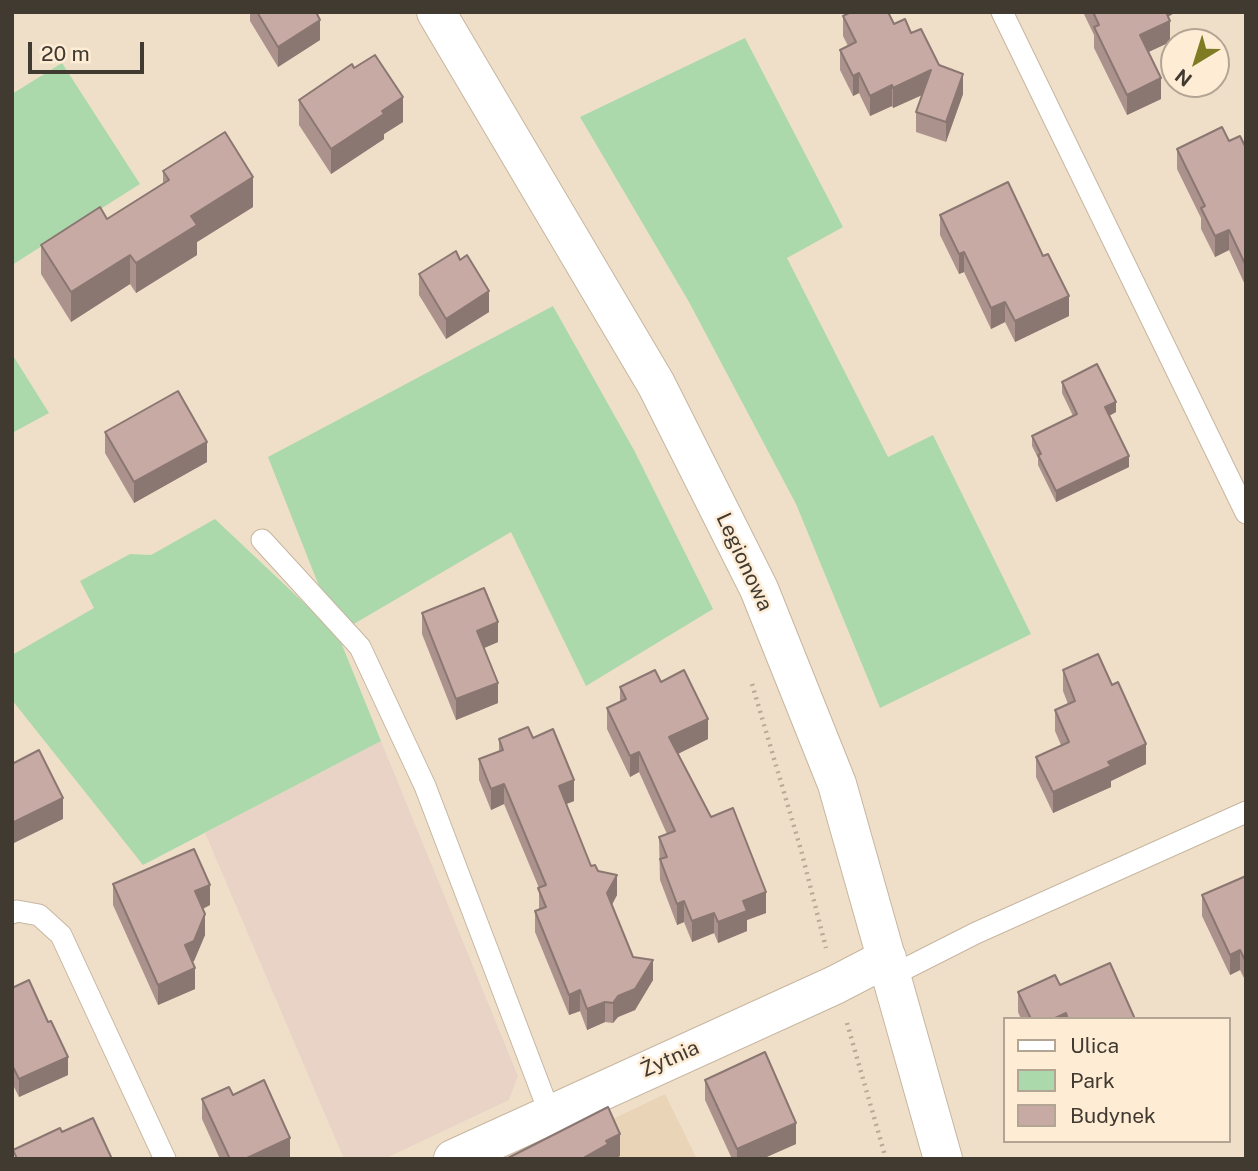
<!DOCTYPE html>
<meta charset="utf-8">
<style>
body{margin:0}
#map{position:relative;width:1258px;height:1171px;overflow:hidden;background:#f0dfc8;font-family:"Public Sans",sans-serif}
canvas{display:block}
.frame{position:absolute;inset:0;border:14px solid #403a31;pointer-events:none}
.legend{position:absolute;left:1003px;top:1017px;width:228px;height:126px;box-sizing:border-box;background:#feecd5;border:2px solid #b2a593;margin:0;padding:9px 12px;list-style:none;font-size:21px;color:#403a31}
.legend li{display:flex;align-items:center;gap:14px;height:35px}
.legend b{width:35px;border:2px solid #b2a593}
.north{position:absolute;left:1160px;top:28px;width:70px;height:70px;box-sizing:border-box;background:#feecd5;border:2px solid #b2a593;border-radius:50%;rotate:218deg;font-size:19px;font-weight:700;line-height:28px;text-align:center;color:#403a31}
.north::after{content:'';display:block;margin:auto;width:24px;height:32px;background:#7f7b22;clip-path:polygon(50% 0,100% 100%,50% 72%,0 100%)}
.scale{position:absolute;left:28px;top:42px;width:116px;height:32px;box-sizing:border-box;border:4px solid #403a31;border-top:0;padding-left:9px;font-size:21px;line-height:24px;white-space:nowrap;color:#403a31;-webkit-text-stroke:5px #feecd5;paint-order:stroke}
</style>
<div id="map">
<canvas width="1258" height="1171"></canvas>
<div class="frame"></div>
<ul class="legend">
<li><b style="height:9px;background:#fff"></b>Ulica</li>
<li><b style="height:19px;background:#abd9ab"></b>Park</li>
<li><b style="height:19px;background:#c7aaa3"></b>Budynek</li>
</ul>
<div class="north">N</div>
<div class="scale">20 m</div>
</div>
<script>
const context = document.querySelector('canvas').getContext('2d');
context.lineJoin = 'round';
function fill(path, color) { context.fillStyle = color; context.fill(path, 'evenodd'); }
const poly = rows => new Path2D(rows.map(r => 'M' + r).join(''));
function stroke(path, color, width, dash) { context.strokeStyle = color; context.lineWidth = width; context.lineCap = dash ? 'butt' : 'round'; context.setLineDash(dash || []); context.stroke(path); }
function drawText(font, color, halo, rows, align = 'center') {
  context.font = font + ' "Public Sans",sans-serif'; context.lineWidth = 5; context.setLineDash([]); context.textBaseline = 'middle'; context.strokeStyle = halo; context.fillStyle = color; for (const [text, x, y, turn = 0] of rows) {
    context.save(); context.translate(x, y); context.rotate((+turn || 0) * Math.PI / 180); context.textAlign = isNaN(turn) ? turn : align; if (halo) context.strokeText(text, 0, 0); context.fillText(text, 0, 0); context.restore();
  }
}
fill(poly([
 [665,1094,697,1159,529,1159]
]), '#ead4b7');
fill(poly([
 [381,741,518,1076,509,1100,384,1159,344,1159,205,833]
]), '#e9d3c7');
fill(poly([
 [745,38,843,227,787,258,888,457,933,435,1031,634,880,708,796,504,689,302,580,117],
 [62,63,140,184,12,265,12,94],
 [553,306,635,452,713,609,586,686,511,532,352,625,319,586,268,457],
 [12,354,49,413,12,433],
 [215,519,338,635,381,741,143,865,12,700,12,655,94,608,80,581,130,554,151,555]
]), '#abd9ab');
const service = poly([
 [1002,12,1246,513],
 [262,540,360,647,425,786,550,1114],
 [12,913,17,911,39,915,61,935,165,1159],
 [893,975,976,933,1246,812]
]);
const minor = poly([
 [453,1159,835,985,887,958]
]);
const secondary = poly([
 [436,12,656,384,759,589,837,784,943,1159]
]);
stroke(service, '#c6b6a0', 23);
stroke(minor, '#c6b6a0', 40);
stroke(secondary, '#c6b6a0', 40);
stroke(poly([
 [752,684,801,850,826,948],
 [847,1023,886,1159]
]), '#b7aa97', 4.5, [2, 5]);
stroke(service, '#fff', 21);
stroke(minor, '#fff', 38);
stroke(secondary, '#fff', 38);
fill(poly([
 [250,12,257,12,320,40,278,67,250,21],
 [1083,12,1176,12,1168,17,1170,42,1148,52,1161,99,1127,115,1094,48,1094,35],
 [843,16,894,24,911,33,963,94,946,142,916,132,916,112,922,95,893,108,892,106,870,116,859,93,853,96,840,70,840,50,848,46,843,36],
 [354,68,403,122,384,134,384,139,331,174,299,125,299,100],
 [1229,141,1246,148,1246,287,1229,250,1215,257,1201,229,1201,218,1177,169,1177,149],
 [163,171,253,207,197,242,197,255,136,293,130,284,71,322,41,274,41,245,107,219,163,183],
 [940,215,1069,316,1015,342,1005,322,991,329,964,272,959,274,940,235],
 [419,274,489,312,446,339,419,295],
 [1062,382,1116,412,1109,416,1129,467,1056,502,1038,465,1038,458,1032,446,1032,436,1073,416,1062,393],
 [105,432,207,462,134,503,105,453],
 [422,613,498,642,484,648,498,703,456,720,422,634],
 [1063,670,1146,764,1111,781,1111,787,1053,813,1036,777,1036,757,1061,745,1055,731,1055,710,1068,704,1063,691],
 [661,682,708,739,678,754,711,817,766,913,747,920,747,931,718,943,714,933,692,942,684,922,677,925,660,880,659,837,667,834,639,772,630,777,607,729,607,708,620,702,620,687],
 [533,738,574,801,566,804,591,866,598,871,617,895,612,905,633,957,653,980,635,1010,618,1017,613,1023,605,1022,587,1030,580,1011,569,1015,535,932,535,911,539,909,539,888,504,804,491,810,479,780,479,759,499,751,499,739],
 [1246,869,1246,982,1240,970,1230,975,1202,916,1202,895,1244,877,1244,870],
 [113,884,210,905,203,909,205,935,194,961,192,962,195,989,158,1005,113,905],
 [1060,985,1135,1019,1021,1019,1018,1012,1018,992],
 [12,988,48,1022,68,1075,19,1097,12,1083],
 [705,1080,796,1144,762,1159,732,1159,705,1100],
 [233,1095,290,1159,220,1159,202,1119,202,1099]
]), '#ab928c');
fill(poly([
 [1160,12,1176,12,1160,21],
 [320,20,320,40,278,67,278,47],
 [1170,21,1170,42,1140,56,1140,35],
 [931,70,931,91,893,108,893,88],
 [859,73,859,93,853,96,853,76],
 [963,74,963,94,946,142,946,122],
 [1161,78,1161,99,1127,115,1127,95],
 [892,85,892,106,870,116,870,96],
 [403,97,403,122,384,134,384,139,331,174,331,149,382,111],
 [253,177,253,207,197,242,197,255,136,293,136,263,191,216],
 [1229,230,1229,250,1215,257,1215,236],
 [964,252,964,272,959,274,959,254],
 [130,255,130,284,71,322,71,292],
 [489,291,489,312,446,339,446,319],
 [1069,296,1069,316,1015,342,1015,321],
 [1005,302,1005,322,991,329,991,308],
 [1116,402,1116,412,1105,418,1105,407],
 [207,442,207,462,134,503,134,482],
 [1129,456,1129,467,1056,502,1056,491],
 [498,622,498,642,477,651,477,631],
 [498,683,498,703,456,720,456,699],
 [708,719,708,739,669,758,669,737],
 [1146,744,1146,764,1111,781,1111,787,1053,813,1053,792,1108,762],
 [639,752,639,772,630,777,630,756],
 [574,780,574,801,559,807,559,786],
 [504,784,504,804,491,810,491,789],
 [63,798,63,819,12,844,12,823],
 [617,875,617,895,607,913,607,893],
 [210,885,210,905,195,912,195,891],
 [766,892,766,913,747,920,747,931,718,943,718,922,743,901],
 [684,901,684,922,677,925,677,904],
 [714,913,714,933,692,942,692,921],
 [205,914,205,935,194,961,185,965,185,945],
 [1240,950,1240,970,1230,975,1230,955],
 [653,960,653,980,635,1010,618,1017,613,1023,613,1003],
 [195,968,195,989,158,1005,158,985],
 [580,990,580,1011,569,1015,569,995],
 [605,1002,605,1022,587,1030,587,1009],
 [1066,1013,1066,1019,1053,1019],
 [68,1057,68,1075,19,1097,19,1079],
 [796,1123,796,1144,762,1159,737,1159,737,1149],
 [620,1134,620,1156,615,1159,585,1159,585,1157,606,1141],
 [290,1138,290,1159,245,1159]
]), '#8b7772');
const building = poly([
 [257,12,316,12,320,20,278,47,257,12],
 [851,12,888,12,894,24,905,19,911,33,921,29,939,65,963,74,946,122,916,112,931,70,893,88,892,85,870,96,859,73,853,76,840,50,856,42,843,16,851,12],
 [1093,12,1166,12,1170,21,1140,35,1161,78,1127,95,1094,27,1099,25,1093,12],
 [375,55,403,97,382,111,384,114,331,149,299,100,352,64,354,68,375,55],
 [1222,127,1229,141,1240,136,1246,148,1246,266,1229,230,1215,236,1201,208,1205,206,1177,149,1222,127],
 [225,132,253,177,191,216,197,225,136,263,130,255,71,292,41,245,100,207,107,219,169,180,163,171,225,132],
 [1008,182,1043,256,1048,254,1069,296,1015,321,1005,302,991,308,964,252,959,254,940,215,1008,182],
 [456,251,460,260,467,255,489,291,446,319,419,274,456,251],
 [1097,364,1116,402,1105,407,1129,456,1056,491,1038,455,1041,454,1032,436,1077,414,1062,382,1097,364],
 [178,391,207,442,134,482,105,432,178,391],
 [484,588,498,622,477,631,498,683,456,699,422,613,484,588],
 [1098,654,1112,685,1118,682,1146,744,1108,762,1111,766,1053,792,1036,757,1069,742,1055,710,1075,701,1063,670,1098,654],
 [655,670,661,682,684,670,708,719,669,737,711,817,733,808,766,892,743,901,747,911,718,922,714,913,692,921,684,901,677,904,660,859,667,857,659,837,675,831,639,752,630,756,607,708,626,699,620,687,655,670],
 [528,727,533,738,553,729,574,780,559,786,591,866,595,865,598,871,617,875,607,893,633,957,653,960,635,989,618,996,613,1003,605,1002,587,1009,580,990,569,995,535,911,546,907,538,888,546,885,504,784,491,789,479,759,503,750,499,739,528,727],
 [39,750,63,798,12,823,12,764,39,750],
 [194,849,210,885,195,891,205,914,194,941,185,945,195,968,158,985,113,884,194,849],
 [1246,876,1246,962,1240,950,1230,955,1202,895,1246,876],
 [1110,963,1135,1019,1068,1019,1066,1013,1053,1019,1031,1019,1018,992,1055,975,1060,985,1110,963],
 [29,980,48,1022,51,1021,68,1057,19,1079,12,1065,12,988,29,980],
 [765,1052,796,1123,737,1149,705,1080,765,1052],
 [264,1080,290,1138,245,1159,230,1159,202,1099,229,1087,233,1095,264,1080],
 [608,1107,620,1134,606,1141,608,1144,585,1157,585,1159,506,1159,608,1107],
 [93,1118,112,1159,17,1159,13,1150,60,1128,62,1132,93,1118]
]);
fill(building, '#c7aaa3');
stroke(building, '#8b7772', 2);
drawText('21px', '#403a31', '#feecd5', [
 ["Legionowa",744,562,65],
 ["Żytnia",670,1059,-24]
]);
</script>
